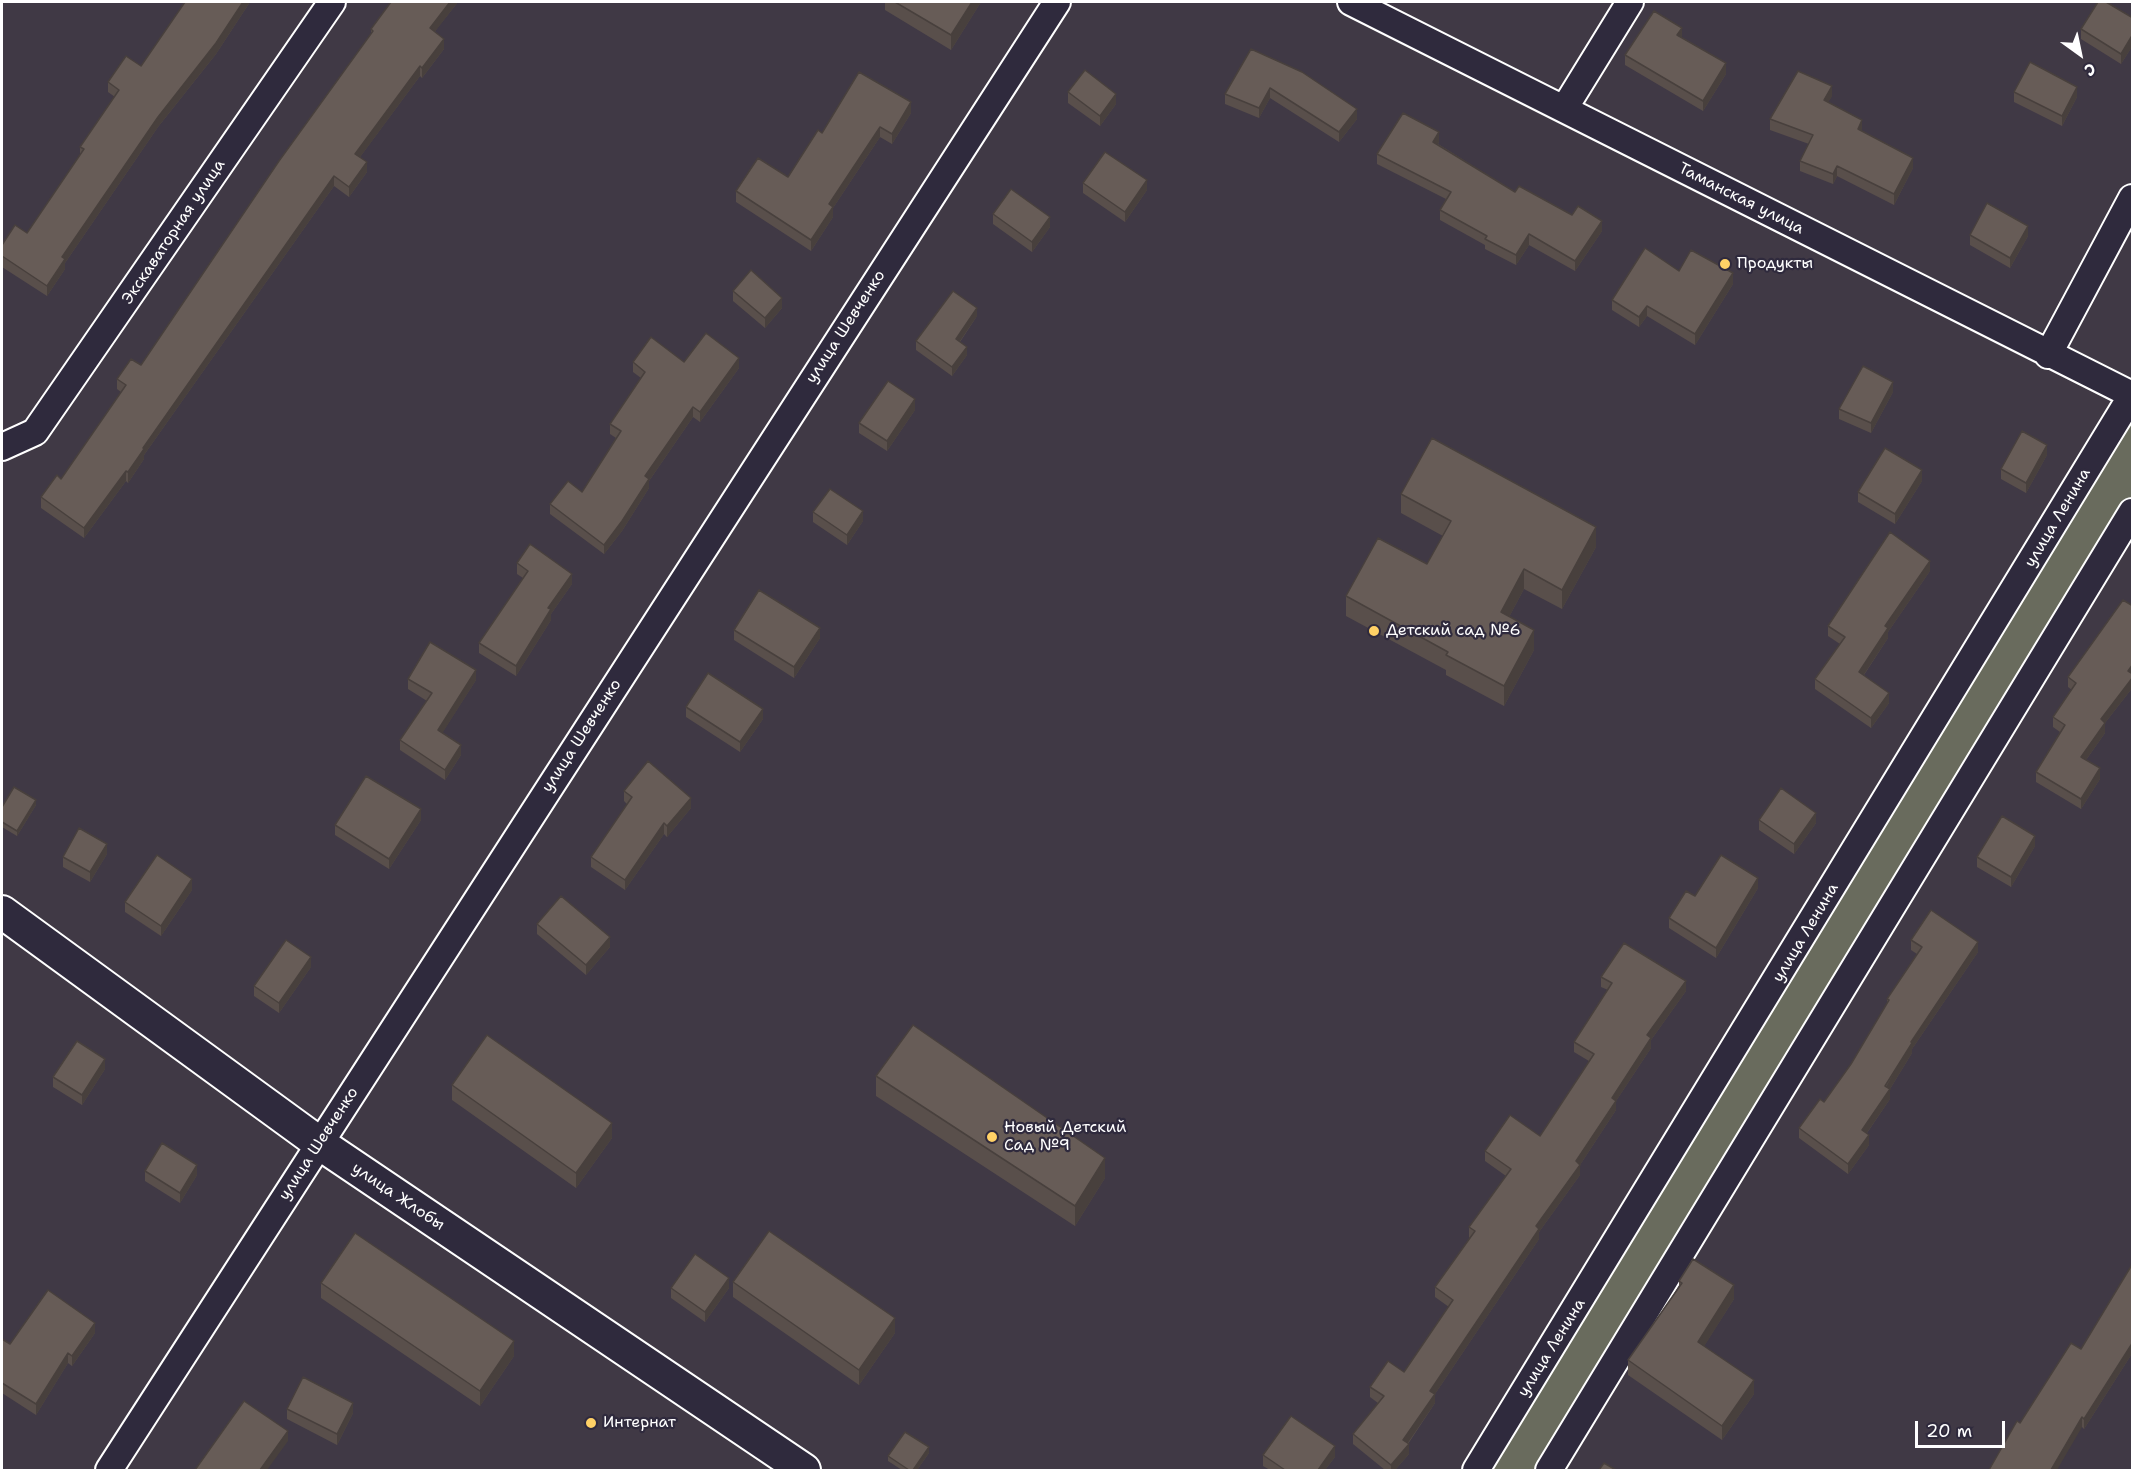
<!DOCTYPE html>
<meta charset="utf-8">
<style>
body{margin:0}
#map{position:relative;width:2134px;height:1472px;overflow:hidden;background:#403945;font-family:"Shantell Sans",sans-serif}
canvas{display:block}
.frame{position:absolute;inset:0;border:3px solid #fff;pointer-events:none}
.north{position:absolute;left:2050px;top:24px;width:60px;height:60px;-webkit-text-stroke:4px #2f2a3d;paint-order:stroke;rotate:147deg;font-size:16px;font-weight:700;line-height:24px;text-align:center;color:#fff}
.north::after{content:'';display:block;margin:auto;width:21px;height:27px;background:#fff;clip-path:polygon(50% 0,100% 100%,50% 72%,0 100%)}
.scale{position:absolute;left:1915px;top:1421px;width:90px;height:27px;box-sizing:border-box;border:3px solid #fff;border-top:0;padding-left:8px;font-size:18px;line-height:21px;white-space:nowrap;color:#fff;-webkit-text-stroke:4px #2f2a3d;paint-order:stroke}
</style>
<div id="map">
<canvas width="2134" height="1472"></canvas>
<div class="frame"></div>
<div class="north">С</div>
<div class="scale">20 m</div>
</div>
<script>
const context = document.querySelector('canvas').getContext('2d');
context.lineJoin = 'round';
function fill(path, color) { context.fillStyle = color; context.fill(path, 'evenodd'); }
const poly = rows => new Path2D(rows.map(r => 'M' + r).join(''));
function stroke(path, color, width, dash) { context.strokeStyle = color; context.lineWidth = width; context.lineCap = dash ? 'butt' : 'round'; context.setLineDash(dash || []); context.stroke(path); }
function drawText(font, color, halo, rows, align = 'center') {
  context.font = font + ' "Shantell Sans",sans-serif'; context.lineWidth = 4.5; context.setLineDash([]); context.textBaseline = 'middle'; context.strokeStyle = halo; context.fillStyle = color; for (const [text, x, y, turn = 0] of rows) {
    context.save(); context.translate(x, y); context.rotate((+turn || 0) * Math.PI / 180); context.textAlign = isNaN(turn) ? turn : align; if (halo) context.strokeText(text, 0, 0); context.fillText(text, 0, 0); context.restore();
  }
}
fill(poly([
 [2132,410,2132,500,1544,1470,1469,1470]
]), '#696b5d');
const minor = poly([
 [1351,2,2132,395],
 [1564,109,1630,2],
 [2048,355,2132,198],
 [2,447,35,432,332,2],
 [109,1470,1057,2],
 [1476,1470,2132,395],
 [1549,1470,2132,512]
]);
const tertiary = poly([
 [2,912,319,1143,804,1470]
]);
stroke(minor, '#fff', 30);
stroke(tertiary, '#fff', 36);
stroke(minor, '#2f2a3d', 26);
stroke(tertiary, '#2f2a3d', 32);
fill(poly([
 [185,2,250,2,216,54,158,127,65,263,65,269,47,296,2,267,2,245,27,233,80,155,80,147,115,97,108,92,108,82,141,66],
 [391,2,458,2,435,31,444,49,422,78,420,76,360,157,367,172,349,197,334,186,144,455,144,459,128,483,126,481,84,538,41,508,41,497,61,479,121,392,117,389,117,379,141,365,371,34,371,29],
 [885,2,981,2,951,50,885,10],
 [2133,18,2133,45,2121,64,2081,39,2081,29],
 [1682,38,1726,74,1703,111,1625,65,1625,55],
 [1251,49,1357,119,1339,142,1270,98,1259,118,1225,104,1225,94],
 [1068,92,1116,104,1100,126,1068,103],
 [2014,92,2077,97,2062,126,2014,102],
 [1832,96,1828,102,1862,131,1913,168,1894,205,1837,176,1833,184,1800,171,1800,161,1809,144,1770,130,1770,119],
 [911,113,892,144,880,137,833,208,833,217,811,251,736,202,736,191,788,177,822,133],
 [1439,142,1438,144,1515,192,1602,231,1575,271,1529,245,1516,265,1485,249,1485,245,1440,220,1440,210,1446,199,1377,164,1377,154],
 [1083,183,1147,190,1125,222,1083,193],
 [993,214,1050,227,1032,252,993,224],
 [1970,235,2028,236,2010,268,1970,245],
 [1679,271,1733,284,1695,345,1647,316,1639,327,1612,310,1612,300],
 [733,291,782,308,765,328,733,301],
 [977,316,960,342,967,355,952,376,916,350,916,341],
 [633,362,684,362,739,368,700,422,693,417,649,481,649,488,622,531,604,554,550,514,550,504,582,492,616,438,610,434,610,424,641,378,633,372],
 [1893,392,1871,433,1839,419,1839,409],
 [915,410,887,451,859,433,859,423],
 [2047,455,2026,493,2001,479,2001,469],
 [1922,481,1895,524,1858,502,1858,492],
 [1401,494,1596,547,1562,609,1524,589,1509,617,1534,650,1504,706,1446,675,1446,670,1346,616,1346,596,1427,564,1443,536,1401,513],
 [813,512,863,521,847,545,813,522],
 [517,563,572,584,551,614,551,620,516,676,479,653,479,643,523,578,517,574],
 [1930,571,1888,632,1888,638,1864,675,1889,703,1871,728,1815,689,1815,679,1840,644,1828,636,1828,626],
 [2133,606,2133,687,2105,723,2105,733,2086,760,2100,779,2081,809,2036,782,2036,772,2060,732,2053,727,2053,717,2072,690,2068,687,2068,677],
 [734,630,820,638,794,678,734,640],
 [408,679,476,680,442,733,461,755,445,780,400,750,400,740,427,701,408,689],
 [686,707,763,719,740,752,686,717],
 [624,791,691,808,667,837,664,834,625,890,591,867,591,857,627,804,624,801],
 [36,805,17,836,2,827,2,807],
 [421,820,389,869,335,835,335,825],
 [1759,820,1816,823,1794,854,1759,830],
 [2035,846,2011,887,1977,867,1977,857],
 [107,854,90,882,63,867,63,857],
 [1758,888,1716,958,1669,928,1669,918],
 [192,890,161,936,125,912,125,902],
 [537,924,610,947,586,975,537,934],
 [1911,940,1978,952,1912,1049,1912,1053,1890,1089,1890,1099,1867,1133,1869,1145,1848,1174,1799,1138,1799,1128,1824,1102,1851,1064,1887,1003,1887,999,1917,954,1911,950],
 [311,967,279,1013,254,996,254,986],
 [1601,977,1686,991,1651,1040,1651,1048,1616,1101,1616,1110,1580,1165,1580,1175,1539,1232,1539,1239,1435,1394,1435,1403,1408,1444,1409,1454,1395,1470,1385,1470,1353,1444,1353,1434,1378,1403,1370,1397,1370,1387,1404,1372,1449,1307,1435,1297,1435,1287,1470,1238,1469,1237,1469,1227,1506,1176,1485,1161,1485,1151,1540,1136,1589,1061,1574,1052,1574,1042,1608,990,1601,987],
 [105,1069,82,1105,53,1087,53,1077],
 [876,1076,1105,1178,1075,1226,876,1096],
 [452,1085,612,1138,576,1188,452,1100],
 [145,1171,197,1175,180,1203,145,1181],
 [2133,1263,2133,1352,2084,1429,2082,1427,2020,1423,2081,1349],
 [1679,1281,1734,1299,1704,1346,1754,1394,1722,1440,1628,1375,1628,1360,1679,1287],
 [733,1282,895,1333,859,1385,733,1297],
 [321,1283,514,1356,480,1406,321,1298],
 [671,1288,729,1288,705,1322,671,1298],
 [95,1333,72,1366,68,1363,36,1415,2,1393,2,1339,10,1344],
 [287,1409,353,1413,337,1445,287,1419],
 [929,1453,917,1470,902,1470,888,1461,888,1456],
 [1263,1455,1335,1457,1325,1470,1270,1470,1263,1466]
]), '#594f4b');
fill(poly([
 [243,2,250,2,216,54,158,127,65,263,65,269,47,296,47,286,62,257,158,117],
 [450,2,458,2,430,38,430,28],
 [972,2,981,2,951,50,951,35],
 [1682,28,1682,39,1677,35],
 [2133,34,2133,45,2121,64,2121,54],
 [444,39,444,49,422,78,422,68],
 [1726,63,1726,74,1703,111,1703,101],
 [420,66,420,76,355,164,355,154],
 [1832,86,1832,96,1824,110,1824,100],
 [2077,87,2077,97,2062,126,2062,116],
 [1270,88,1270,98,1259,118,1259,108],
 [1116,94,1116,104,1100,126,1100,116],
 [911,102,911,113,892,144,892,134],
 [1357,109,1357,119,1339,142,1339,132],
 [1862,120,1862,130,1858,139,1858,129],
 [880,127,880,137,833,208,833,217,811,251,811,240,829,204],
 [1439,132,1439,142,1433,152,1433,142],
 [1913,158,1913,168,1894,205,1894,194],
 [367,162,367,172,349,197,349,187],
 [1837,166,1837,176,1833,184,1833,174],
 [334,176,334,186,144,455,144,459,128,483,128,472,143,448],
 [1147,180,1147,190,1125,222,1125,212],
 [1050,217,1050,227,1032,252,1032,242],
 [1602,221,1602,231,1575,271,1575,261],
 [2028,226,2028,236,2010,268,2010,258],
 [1529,234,1529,245,1516,265,1516,255],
 [1733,273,1733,284,1695,345,1695,334],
 [782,298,782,308,765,328,765,318],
 [1647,306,1647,316,1639,327,1639,317],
 [977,308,977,316,956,347,956,339],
 [967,347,967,355,952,376,952,367],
 [739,358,739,368,700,422,700,412],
 [1893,382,1893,392,1871,433,1871,423],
 [915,399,915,410,887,451,887,441],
 [693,407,693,417,649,481,649,488,622,531,604,554,604,545,645,476],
 [2047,445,2047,455,2026,493,2026,483],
 [1922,470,1922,481,1895,524,1895,514],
 [126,471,126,481,84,538,84,528],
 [863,511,863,521,847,545,847,535],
 [1596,527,1596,547,1562,609,1562,590],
 [1930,561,1930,571,1888,632,1888,638,1859,682,1859,672,1885,626],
 [1524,569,1524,589,1501,632,1501,612],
 [572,574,572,584,551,614,551,620,516,676,516,666,548,608],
 [820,628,820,638,794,678,794,667],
 [1534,630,1534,650,1504,706,1504,686],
 [2133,664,2133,674,2128,671],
 [476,670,476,680,438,740,438,730],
 [2133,677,2133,687,2105,723,2105,733,2081,767,2081,757,2101,719],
 [1889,693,1889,703,1871,728,1871,718],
 [763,709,763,719,740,752,740,742],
 [461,745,461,755,445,780,445,770],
 [2100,768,2100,779,2081,809,2081,799],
 [691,798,691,808,667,837,667,826],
 [36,800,36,805,17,836,17,831],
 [421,809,421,820,389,869,389,859],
 [1816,813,1816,823,1794,854,1794,844],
 [664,823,664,834,625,890,625,880],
 [2035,836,2035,846,2011,887,2011,877],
 [107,844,107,854,90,882,90,872],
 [1758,878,1758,888,1716,958,1716,948],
 [192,879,192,890,161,936,161,926],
 [610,937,610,947,586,975,586,965],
 [1978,942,1978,952,1912,1049,1912,1053,1890,1089,1890,1099,1862,1140,1862,1130,1911,1042],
 [311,957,311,967,279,1013,279,1003],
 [1686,981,1686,991,1651,1040,1651,1048,1616,1101,1616,1110,1580,1165,1580,1175,1539,1232,1539,1239,1435,1394,1435,1403,1403,1450,1403,1440,1430,1391,1576,1161,1647,1035],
 [105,1059,105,1069,82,1105,82,1095],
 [612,1123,612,1138,576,1188,576,1173],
 [1869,1135,1869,1145,1848,1174,1848,1164],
 [1105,1158,1105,1178,1075,1226,1075,1206],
 [197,1165,197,1175,180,1203,180,1193],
 [729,1278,729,1288,705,1322,705,1312],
 [1734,1285,1734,1299,1698,1356,1698,1342],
 [895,1318,895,1333,859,1385,859,1370],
 [95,1323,95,1333,72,1366,72,1356],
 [514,1341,514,1356,480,1406,480,1391],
 [2133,1342,2133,1352,2084,1429,2084,1419],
 [68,1353,68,1363,36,1415,36,1404],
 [1754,1380,1754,1394,1722,1440,1722,1426],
 [353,1403,353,1413,337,1445,337,1434],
 [2082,1417,2082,1427,2057,1470,2051,1470],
 [288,1431,288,1441,267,1470,260,1470],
 [1409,1444,1409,1454,1395,1470,1391,1470,1391,1465],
 [1335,1446,1335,1457,1325,1470,1318,1470],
 [929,1447,929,1453,917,1470,913,1470]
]), '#48403d');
const building = poly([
 [185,2,243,2,216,43,158,117,62,257,65,259,47,286,2,256,2,245,15,225,27,233,84,149,80,147,119,90,108,82,126,56,141,66,185,2],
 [391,2,450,2,430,28,444,39,422,68,420,66,355,154,367,162,349,187,334,176,143,448,144,449,128,472,126,471,84,528,41,497,57,475,61,479,126,385,117,379,131,359,141,365,279,161,373,31,371,29,391,2],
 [895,2,972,2,951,35,895,2],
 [2098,2,2106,2,2133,18,2133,34,2121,54,2081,29,2098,2],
 [1654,11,1682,28,1677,35,1726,63,1703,101,1625,55,1654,11],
 [1251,49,1302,72,1357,109,1339,132,1270,88,1259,108,1225,94,1251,49],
 [2030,62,2077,87,2062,116,2014,92,2030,62],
 [1085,70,1116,94,1100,116,1068,92,1085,70],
 [1798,71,1832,86,1824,100,1862,120,1858,129,1913,158,1894,194,1837,166,1833,174,1800,161,1813,135,1770,119,1798,71],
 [859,72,911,102,892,134,880,127,829,204,833,207,811,240,736,191,758,158,788,177,818,130,822,133,859,72],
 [1403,113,1439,132,1433,142,1515,192,1519,186,1572,215,1578,206,1602,221,1575,261,1529,234,1516,255,1485,239,1487,236,1440,210,1451,192,1377,154,1403,113],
 [1105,152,1147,180,1125,212,1083,183,1105,152],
 [1011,189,1050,217,1032,242,993,214,1011,189],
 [1987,203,2028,226,2010,258,1970,235,1987,203],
 [1645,248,1679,271,1691,250,1733,273,1695,334,1647,306,1639,317,1612,300,1645,248],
 [751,270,782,298,765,318,733,291,751,270],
 [953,291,977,308,956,339,967,347,952,367,916,341,953,291],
 [706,333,739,358,700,412,693,407,645,476,649,479,622,521,604,545,550,504,568,481,582,492,621,431,610,424,645,372,633,362,651,337,684,362,706,333],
 [1863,366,1893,382,1871,423,1839,409,1863,366],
 [888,381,915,399,887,441,859,423,888,381],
 [2022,431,2047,445,2026,483,2001,469,2022,431],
 [1432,438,1596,527,1562,590,1524,569,1501,612,1534,630,1504,686,1446,655,1448,652,1346,596,1378,538,1427,564,1451,521,1401,494,1432,438],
 [1885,448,1922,470,1895,514,1858,492,1885,448],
 [830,489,863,511,847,535,813,512,830,489],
 [1890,532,1930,561,1885,626,1888,628,1859,672,1889,693,1871,718,1815,679,1845,637,1828,626,1890,532],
 [530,544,572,574,548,608,551,609,516,666,479,643,528,571,517,563,530,544],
 [759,590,820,628,794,667,734,630,759,590],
 [2123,600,2133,606,2133,664,2128,671,2133,674,2133,677,2101,719,2105,723,2081,757,2100,768,2081,799,2036,772,2065,725,2053,717,2076,683,2068,677,2123,600],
 [430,642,476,670,438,730,461,745,445,770,400,740,432,693,408,679,430,642],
 [708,673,763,709,740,742,686,707,708,673],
 [648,761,691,798,667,826,664,823,625,880,591,857,632,797,624,791,648,761],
 [366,776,421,809,389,859,335,825,366,776],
 [14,787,36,800,17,831,2,822,2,807,14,787],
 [1781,788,1816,813,1794,844,1759,820,1781,788],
 [2002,816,2035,836,2011,877,1977,857,2002,816],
 [79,828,107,844,90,872,63,857,79,828],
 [157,855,192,879,161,926,125,902,157,855],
 [1721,855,1758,878,1716,948,1669,918,1686,891,1695,896,1721,855],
 [561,896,610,937,586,965,537,924,561,896],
 [1931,910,1978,942,1911,1042,1912,1043,1885,1086,1890,1089,1862,1130,1869,1135,1848,1164,1799,1128,1820,1099,1824,1102,1851,1064,1889,1000,1887,999,1922,947,1911,940,1931,910],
 [286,940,311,957,279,1003,254,986,286,940],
 [1624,943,1686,981,1647,1035,1651,1038,1612,1098,1616,1101,1576,1161,1580,1165,1536,1226,1539,1229,1430,1391,1435,1394,1403,1440,1409,1444,1391,1465,1353,1434,1384,1396,1370,1387,1388,1361,1404,1372,1453,1300,1435,1287,1475,1231,1469,1227,1511,1169,1485,1151,1510,1115,1540,1136,1594,1054,1574,1042,1612,983,1601,977,1624,943],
 [913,1025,1105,1158,1075,1206,876,1076,913,1025],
 [487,1035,612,1123,576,1173,452,1085,487,1035],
 [77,1041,105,1059,82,1095,53,1077,77,1041],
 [162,1143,197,1165,180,1193,145,1171,162,1143],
 [769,1231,895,1318,859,1370,733,1282,769,1231],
 [355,1233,514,1341,480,1391,321,1283,355,1233],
 [695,1254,729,1278,705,1312,671,1288,695,1254],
 [1693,1259,1734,1285,1698,1342,1754,1380,1722,1426,1628,1360,1682,1283,1679,1281,1693,1259],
 [2133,1263,2133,1342,2084,1419,2082,1417,2051,1470,1989,1470,2017,1421,2020,1423,2071,1343,2081,1349,2133,1263],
 [48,1290,95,1323,72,1356,68,1353,36,1404,2,1383,2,1339,10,1344,48,1290],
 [303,1377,353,1403,337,1434,287,1409,303,1377],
 [244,1401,288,1431,260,1470,195,1470,244,1401],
 [1291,1416,1335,1446,1318,1470,1285,1470,1263,1455,1291,1416],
 [905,1432,929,1447,913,1470,909,1470,888,1456,905,1432],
 [1604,1463,1616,1470,1599,1470,1604,1463]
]);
fill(building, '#675c57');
stroke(building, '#48403d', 1.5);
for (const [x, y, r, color] of [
 [1725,264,6,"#ffd166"],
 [1374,631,6,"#ffd166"],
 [992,1137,6,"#ffd166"],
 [591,1423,6,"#ffd166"]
]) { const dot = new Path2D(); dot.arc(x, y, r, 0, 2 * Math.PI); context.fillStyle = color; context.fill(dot); stroke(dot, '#2f2a3d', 2); }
drawText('16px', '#fff', '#2f2a3d', [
 ["Таманская улица",1741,199,27],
 ["Экскаваторная улица",174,232,-56],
 ["улица Шевченко",846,327,-57],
 ["улица Ленина",2058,518,-59],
 ["улица Шевченко",582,736,-57],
 ["улица Ленина",1806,933,-59],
 ["улица Шевченко",319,1144,-57],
 ["улица Жлобы",398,1197,34],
 ["улица Ленина",1552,1348,-58]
]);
drawText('16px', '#fff', '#2f2a3d', [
 ["Продукты",1737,264],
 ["Детский сад №6",1386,631],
 ["Новый Детский",1004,1128],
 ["Сад №9",1004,1146],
 ["Интернат",603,1423]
], 'left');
</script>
